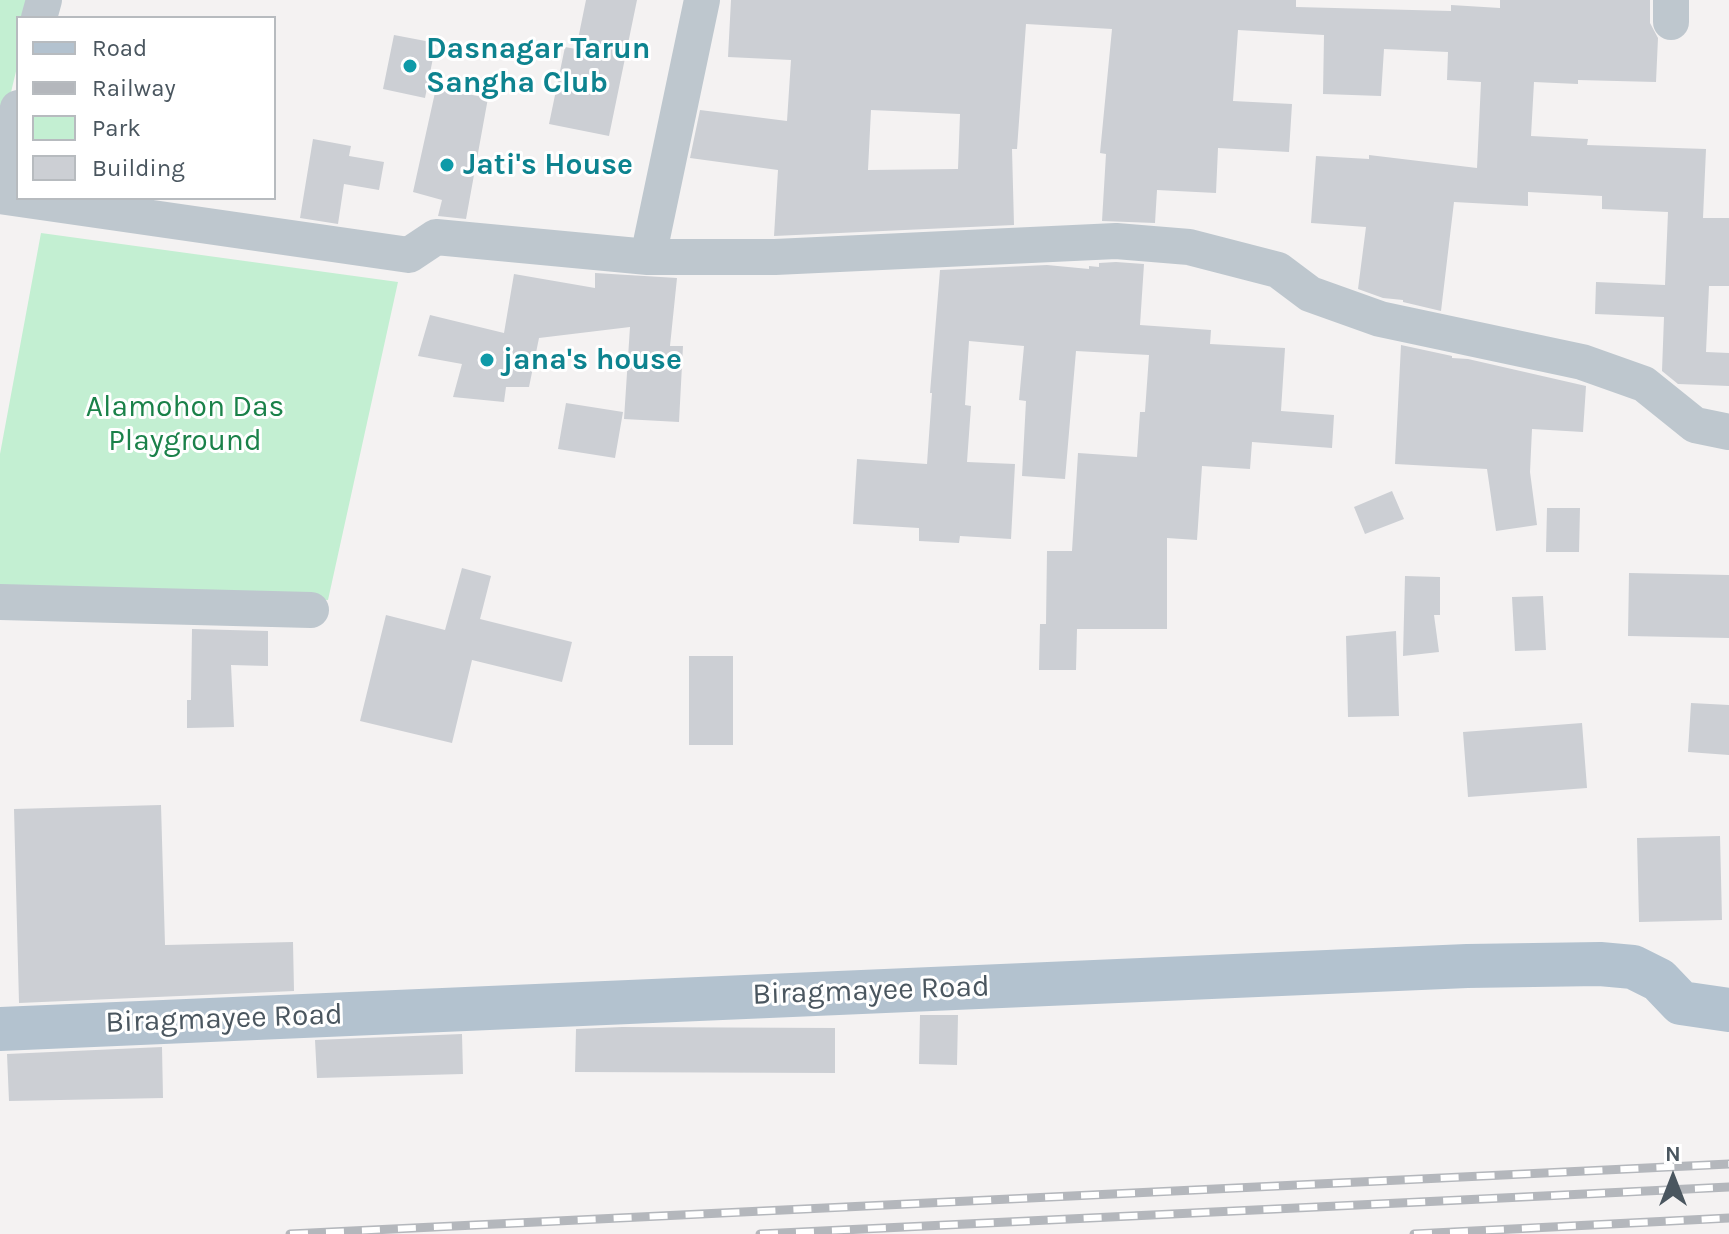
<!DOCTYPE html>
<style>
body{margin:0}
#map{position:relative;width:1729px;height:1234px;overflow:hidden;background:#f4f2f2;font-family:Karla,sans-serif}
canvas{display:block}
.legend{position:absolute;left:16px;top:16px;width:260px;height:184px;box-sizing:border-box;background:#fff;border:2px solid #b7bbbf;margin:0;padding:10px 14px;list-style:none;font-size:24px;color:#4a565f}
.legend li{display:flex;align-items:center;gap:16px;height:40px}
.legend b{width:40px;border:2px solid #b7bbbf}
.north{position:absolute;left:1633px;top:1138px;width:80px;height:80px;-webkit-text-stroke:6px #fff;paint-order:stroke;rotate:0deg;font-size:22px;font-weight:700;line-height:32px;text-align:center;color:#4a565f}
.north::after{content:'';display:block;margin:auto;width:28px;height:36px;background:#4a565f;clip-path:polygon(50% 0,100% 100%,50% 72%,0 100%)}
</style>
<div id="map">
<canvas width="1729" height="1234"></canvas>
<ul class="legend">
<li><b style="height:10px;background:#b3c2cf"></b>Road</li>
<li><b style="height:10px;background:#b4b7bc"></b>Railway</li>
<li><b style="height:22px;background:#c3efd2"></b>Park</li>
<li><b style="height:22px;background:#cccfd4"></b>Building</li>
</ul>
<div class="north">N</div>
</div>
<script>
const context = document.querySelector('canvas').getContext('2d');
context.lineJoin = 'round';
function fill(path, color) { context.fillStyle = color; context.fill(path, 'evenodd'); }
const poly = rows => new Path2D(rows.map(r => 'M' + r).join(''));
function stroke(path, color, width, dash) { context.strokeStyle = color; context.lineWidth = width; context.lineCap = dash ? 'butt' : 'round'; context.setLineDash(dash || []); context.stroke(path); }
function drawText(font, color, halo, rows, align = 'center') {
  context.font = font + ' Karla,sans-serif'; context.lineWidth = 6; context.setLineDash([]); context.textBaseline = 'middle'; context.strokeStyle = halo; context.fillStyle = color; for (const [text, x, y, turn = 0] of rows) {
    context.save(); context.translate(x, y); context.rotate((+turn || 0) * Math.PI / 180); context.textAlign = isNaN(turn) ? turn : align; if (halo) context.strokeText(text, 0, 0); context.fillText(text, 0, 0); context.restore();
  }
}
fill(poly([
 [0,0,32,0,28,18,18,18,18,63,0,138],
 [41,233,398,282,328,600,0,588,0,454]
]), '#c3efd2');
fill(poly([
 [586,0,637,0,609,136,549,124,565,47,576,49],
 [731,0,1296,0,1296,7,1451,11,1451,5,1500,8,1500,0,1650,0,1650,23,1658,38,1656,82,1578,80,1578,84,1534,82,1531,136,1588,139,1587,145,1706,149,1703,218,1729,218,1729,286,1709,286,1706,352,1729,353,1729,386,1678,384,1662,371,1664,317,1595,314,1596,282,1665,285,1668,212,1602,209,1602,196,1528,192,1528,206,1454,202,1441,311,1403,302,1403,300,1383,298,1358,289,1366,227,1311,223,1316,156,1369,159,1369,155,1477,168,1481,82,1447,80,1448,52,1384,49,1381,96,1323,94,1324,35,1238,30,1233,101,1292,104,1289,152,1218,148,1216,193,1157,190,1155,223,1102,221,1106,154,1100,153,1112,29,1026,24,1017,149,1012,149,1014,225,774,236,778,170,690,158,700,110,787,121,791,60,728,57],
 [871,110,960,114,958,169,868,170],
 [394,35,436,43,425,98,383,89],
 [436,88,488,98,466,219,438,216,442,200,413,192],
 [313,139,351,146,349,156,384,162,379,190,344,184,338,224,300,218],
 [1116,262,1144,264,1140,325,1211,330,1210,344,1285,348,1281,411,1334,415,1332,448,1252,442,1250,469,1202,466,1197,540,1167,538,1167,629,1077,629,1076,670,1039,670,1040,624,1046,624,1047,551,1072,551,1078,453,1137,457,1140,412,1145,412,1149,355,1076,351,1065,479,1022,476,1026,401,1019,400,1024,346,969,341,965,405,971,406,967,462,1015,464,1011,539,960,536,959,543,919,541,919,528,853,524,857,459,927,464,932,393,930,393,940,270,1047,265,1089,269,1089,266,1099,267,1099,263],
 [595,273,677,278,670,346,683,346,679,422,624,419,630,327,539,338,529,387,506,387,504,402,453,397,462,364,418,356,430,315,504,333,514,274,595,288],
 [1401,345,1452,356,1452,358,1468,359,1586,386,1583,432,1532,429,1530,472,1537,525,1496,531,1487,469,1395,464],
 [566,403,623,412,615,458,558,449],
 [1392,491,1404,519,1365,534,1354,507],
 [1547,508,1580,508,1579,552,1546,552],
 [462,568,491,576,480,619,572,642,562,682,472,660,452,743,360,721,386,615,445,630],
 [1629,573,1729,575,1729,638,1628,636],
 [1405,576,1440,577,1440,615,1434,615,1439,652,1403,656],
 [1543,596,1546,650,1515,651,1512,597],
 [192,629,268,631,268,666,231,665,234,727,187,728,187,700,191,700],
 [1396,631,1399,716,1348,717,1346,636],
 [689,656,733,656,733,745,689,745],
 [1691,703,1729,705,1729,755,1688,752],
 [1582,723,1587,788,1468,797,1463,732],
 [161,805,165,945,293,942,294,991,19,1003,14,809],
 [1720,836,1722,920,1639,922,1637,838],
 [920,1015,958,1015,957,1065,919,1064],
 [622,1027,835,1028,835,1073,575,1072,576,1029],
 [462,1034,463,1074,317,1078,315,1040],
 [162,1047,163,1098,9,1101,7,1054]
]), '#cccfd4');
stroke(poly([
 [1671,0,1671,22],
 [39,18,44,0],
 [0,183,18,108],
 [0,196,409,255,436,237,648,257,775,257,1116,241,1189,247,1278,270,1310,294,1380,319,1582,362,1644,384,1695,425,1729,432],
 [648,257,702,0],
 [0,602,311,610]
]), '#bec7ce', 36);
stroke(poly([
 [0,1029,1467,966,1600,964,1633,967,1659,980,1681,1003,1729,1010]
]), '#b3c2cf', 44);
const rail = poly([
 [290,1234,1729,1164],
 [760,1234,1729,1187],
 [1414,1234,1729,1218]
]);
stroke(rail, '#b4b7bc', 9);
stroke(rail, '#fff', 6, [18]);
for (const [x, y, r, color] of [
 [410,66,8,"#0f9aa8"],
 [447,165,8,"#0f9aa8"],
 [487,360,8,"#0f9aa8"]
]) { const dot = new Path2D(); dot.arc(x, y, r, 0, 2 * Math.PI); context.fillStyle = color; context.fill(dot); stroke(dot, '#fff', 3); }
drawText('bold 30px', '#0d838f', '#fff', [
 ["Dasnagar Tarun",426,49],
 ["Sangha Club",426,83],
 ["Jati's House",463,165],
 ["jana's house",503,360]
], 'left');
drawText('30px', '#1a8149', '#fff', [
 ["Alamohon Das",185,407],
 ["Playground",185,441]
]);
drawText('30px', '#4a565f', '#fff', [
 ["Biragmayee Road",871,991,-2],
 ["Biragmayee Road",224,1019,-2]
]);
</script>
